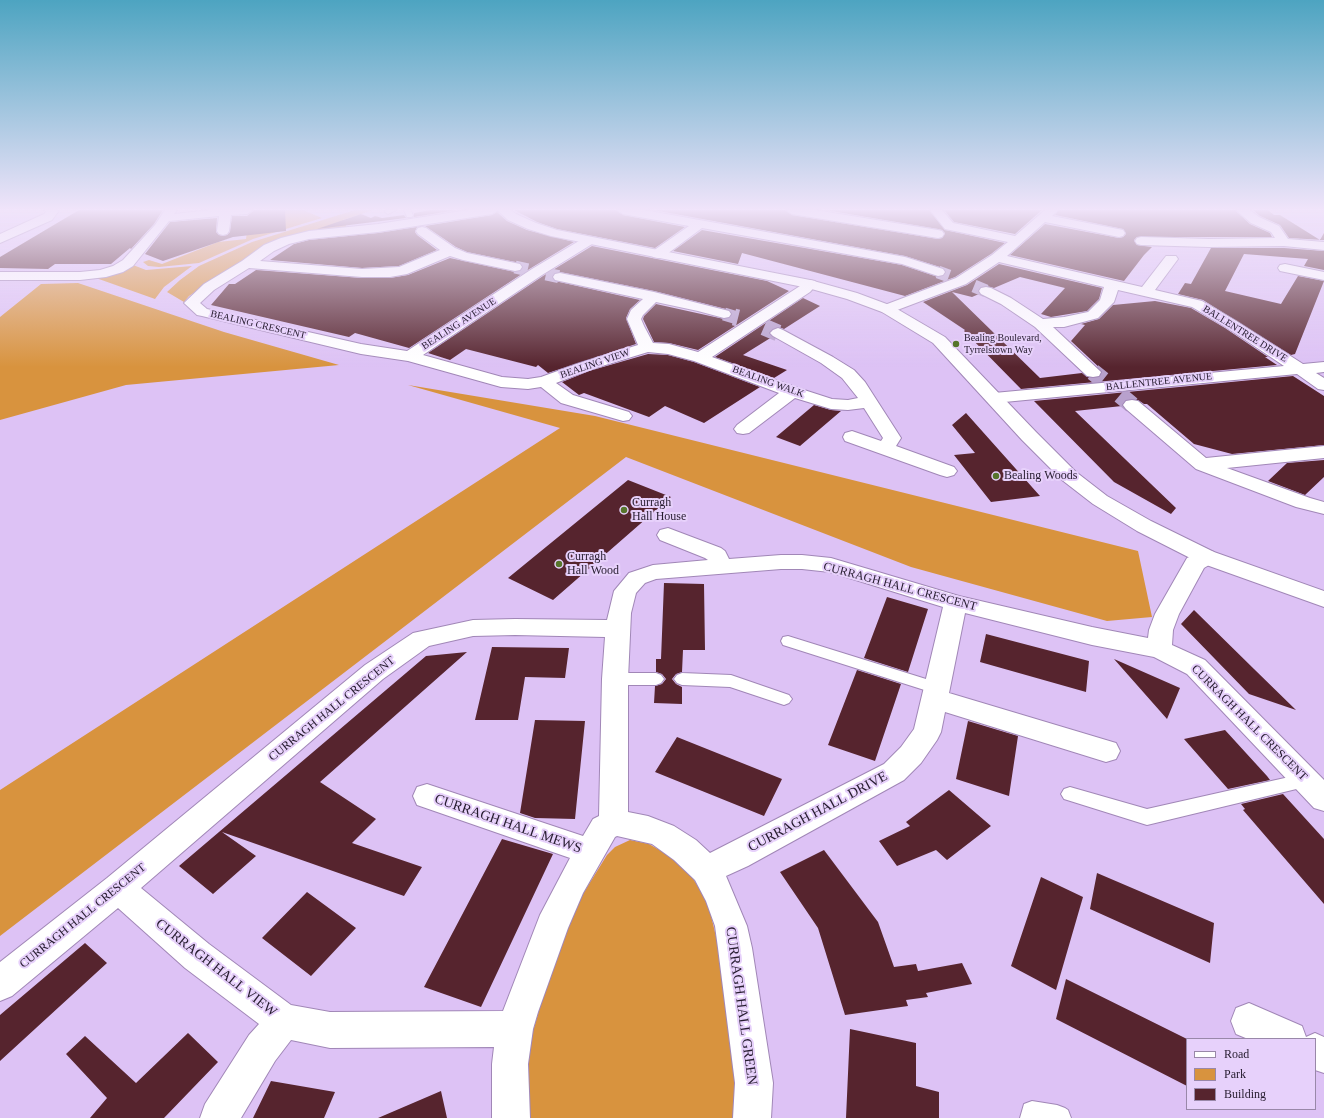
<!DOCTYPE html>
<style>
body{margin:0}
#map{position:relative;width:1324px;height:1118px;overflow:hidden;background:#ddc2f5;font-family:"Times New Roman",serif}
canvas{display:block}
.legend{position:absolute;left:1186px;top:1038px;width:130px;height:72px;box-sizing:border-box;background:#e7d1fb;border:1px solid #9988a9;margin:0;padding:5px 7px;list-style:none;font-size:12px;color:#251b2e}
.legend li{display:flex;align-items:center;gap:8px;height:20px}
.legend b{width:20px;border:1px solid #9988a9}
</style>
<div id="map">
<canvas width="1324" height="1118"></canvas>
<ul class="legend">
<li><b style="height:5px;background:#fff"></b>Road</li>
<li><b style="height:11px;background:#d8933e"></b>Park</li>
<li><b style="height:11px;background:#56242e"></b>Building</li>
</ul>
</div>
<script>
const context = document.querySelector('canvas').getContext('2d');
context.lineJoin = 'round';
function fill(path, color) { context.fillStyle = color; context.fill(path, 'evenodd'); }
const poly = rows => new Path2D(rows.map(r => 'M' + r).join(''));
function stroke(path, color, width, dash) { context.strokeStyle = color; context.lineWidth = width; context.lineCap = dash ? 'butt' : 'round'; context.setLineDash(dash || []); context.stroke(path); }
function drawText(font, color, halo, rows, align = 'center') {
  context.font = font + ' "Times New Roman",serif'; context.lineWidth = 4; context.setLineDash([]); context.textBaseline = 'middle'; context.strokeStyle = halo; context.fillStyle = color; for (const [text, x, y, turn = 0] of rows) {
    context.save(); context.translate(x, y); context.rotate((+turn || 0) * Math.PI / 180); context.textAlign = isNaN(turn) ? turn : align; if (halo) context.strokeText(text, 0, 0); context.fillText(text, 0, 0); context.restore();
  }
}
fill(poly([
 [280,210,303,210,322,218,253,239,199,263,159,267,148,266,143,262,149,260,162,264,218,242,246,239,247,231],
 [355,210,373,210,343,220,346,224,346,227,326,230,253,254,189,296,184,302,167,292,180,280,199,266,252,242],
 [133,265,146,270,192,266,164,287,155,299,96,278,117,272],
 [78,283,224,332,339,365,126,385,0,420,0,317,41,284],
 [408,385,595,416,1138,551,1152,617,1107,621,911,567,626,457,0,936,0,790,560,428],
 [630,840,649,844,682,863,707,899,720,953,732,1012,738,1118,528,1118,526,1082,533,1031,560,939,581,897,607,855,615,847]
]), '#d8933e');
fill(poly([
 [79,210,163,210,154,224,131,249,130,248,111,264,55,264,48,269,0,268,0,257],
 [254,210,285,210,286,231,233,237,163,261,145,254,170,222,217,218,216,232,219,235,223,236,227,235,230,232,232,216,247,216],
 [430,210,457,210,414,217,414,213],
 [514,210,616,210,623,215,685,227,655,248,557,229,537,222],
 [653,210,785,210,792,215,938,239,942,238,945,233,942,230,938,229,825,210,929,210,945,230,1005,243,991,254,955,277,905,296,742,253,738,264,673,251,702,230,902,265,938,277,944,276,946,271,943,268,905,256],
 [944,210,1042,210,1015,234,954,222],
 [1059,210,1235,210,1250,224,1270,233,1272,237,1137,237,1134,240,1137,245,1152,247,1144,255,1124,281,1010,255,1045,224,1119,238,1123,237,1126,234,1123,229,1055,215],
 [1253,210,1268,210,1274,215,1280,215,1320,240,1324,233,1324,240,1289,238,1280,225,1260,216],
 [497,212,507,221,527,230,574,242,531,268,409,348,355,333,349,337,211,305,229,284,235,284,256,270,362,278,390,278,408,275,450,258,515,272,520,271,523,268,520,263,467,252,456,247,425,226,492,215],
 [361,214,371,218,375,216,382,218,404,215,406,218,317,229],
 [417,227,415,232,417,235,437,250,399,266,362,268,270,260,294,244,309,240,378,233],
 [592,246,767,281,789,291,698,350,669,343,654,342,643,319,644,316,656,304,724,319,730,318,732,315,730,310,654,291,560,272,555,273,552,276,555,281,640,300,630,309,626,318,636,344,548,373,538,365,536,367,466,349,450,360,428,353,543,276],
 [1211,248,1284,248,1324,251,1324,270,1304,266,1308,259,1244,254,1225,291,1281,304,1298,276,1324,281,1295,354,1291,355,1203,300,1178,294,1185,283,1191,284],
 [999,264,1102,288,1099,299,1087,311,1051,317,1041,314,1065,288,1020,277,994,288,986,286,981,287,978,290,979,294,972,297,952,292,1040,378,1082,373,1087,377,1099,377,1103,371,1071,341,1085,325,1081,324,1099,319,1113,305,1155,301,1191,308,1225,328,1268,357,1265,357,1277,365,1021,389,964,331,965,330,923,302,967,285],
 [803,298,820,306,784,329,779,327,772,329,768,333,772,337,743,355,787,370,774,378,715,357],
 [648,354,668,355,694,362,760,387,704,423,665,406,649,417,584,393,579,395,562,382,589,371],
 [1293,376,1324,396,1324,445,1232,454,1194,444,1147,404,1144,404,1138,400,1126,400,1122,404,1122,406,1075,411,1176,508,1171,514,1114,482,1034,401],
 [814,405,831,410,841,411,800,446,776,437],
 [966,413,1040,496,991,502,954,455,975,453,952,425],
 [1324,460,1324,477,1305,495,1268,481,1287,463],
 [628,480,671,497,553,600,508,578],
 [664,583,704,584,705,650,683,650,682,672,676,674,672,679,676,684,682,687,682,704,654,703,655,686,662,684,666,679,662,674,656,672,656,659,661,659],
 [887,597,928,609,908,672,864,658],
 [1194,610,1254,669,1296,710,1249,694,1181,624],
 [986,634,1089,661,1086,692,980,662],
 [492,647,569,648,565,678,525,677,518,720,475,720],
 [467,652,320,782,376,819,352,843,422,867,404,896,222,832,256,856,213,894,179,866,426,656],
 [1114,659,1180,688,1167,719],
 [857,670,901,684,875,761,828,745],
 [535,720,585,721,575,819,535,818,520,813],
 [968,721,1018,736,1009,796,956,779],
 [1225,730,1267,776,1270,780,1228,789,1184,739],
 [677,737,782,779,764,816,655,772],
 [949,790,991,826,947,860,936,850,897,866,879,841,910,826,906,822],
 [1283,794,1324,839,1324,904,1243,810,1245,809,1241,804],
 [502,839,553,854,481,1007,424,987],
 [824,850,878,922,894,967,916,964,918,971,962,963,972,984,926,993,928,997,906,1000,908,1006,845,1015,818,928,780,872],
 [1097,873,1214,923,1210,963,1090,909],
 [1041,877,1083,897,1056,990,1011,966],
 [307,892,356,928,311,976,262,938],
 [85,943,107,963,0,1061,0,1015],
 [1066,979,1187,1039,1187,1086,1056,1019],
 [850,1029,916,1043,916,1086,939,1092,939,1118,846,1118],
 [188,1033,218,1062,164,1118,90,1118,107,1098,66,1054,85,1036,136,1083],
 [271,1081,335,1092,324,1118,253,1118],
 [441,1091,447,1118,378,1118]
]), '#56242e');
stroke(poly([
 [515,267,528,270],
 [938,272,949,276],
 [546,274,560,277],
 [974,286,986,291],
 [724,314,737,318]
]), '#b8a1cd', 13, [13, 6]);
stroke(poly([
 [734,317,738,318],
 [764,327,778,333],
 [1093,372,1103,380],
 [1120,395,1132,405]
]), '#b8a1cd', 17, [17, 8]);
const service = poly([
 [386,210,396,210,388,214,385,212,386,210],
 [404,210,411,210,413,216,411,217,407,217,404,210],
 [788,636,942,684,945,688,942,692,937,694,783,645,781,641,783,637,788,636],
 [615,673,656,673,661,675,664,679,661,683,656,685,615,685,610,683,607,679,610,675,615,673],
 [682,673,731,675,789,695,792,699,789,703,784,705,730,687,682,685,677,683,674,679,677,675,682,673],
 [1307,773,1313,775,1315,780,1313,785,1147,825,1064,799,1061,794,1064,789,1070,787,1147,809,1307,773],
 [1032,1101,1057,1105,1065,1108,1068,1110,1071,1118,1020,1118,1024,1104,1032,1101]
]);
const minor = poly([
 [44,210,57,210,58,212,52,220,0,243,0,234,44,214,46,212,44,210],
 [165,210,177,210,174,214,210,210,253,210,247,214,231,215,229,231,227,234,223,235,219,234,217,231,219,216,169,221,133,266,123,272,106,277,80,280,0,280,0,272,80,272,100,270,113,266,123,260,155,225,165,210],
 [468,210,498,210,492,214,378,232,309,239,289,244,274,251,260,261,362,269,399,267,440,250,418,234,416,231,418,228,422,227,426,228,455,248,467,253,520,264,522,267,520,270,515,271,463,260,450,256,407,274,390,277,362,277,249,268,214,290,200,303,207,309,361,344,407,351,532,269,584,238,592,238,594,241,592,244,542,275,423,355,502,377,528,379,541,377,577,364,638,345,627,319,631,310,643,299,555,280,553,277,555,274,560,273,654,292,729,311,731,314,729,317,724,318,698,311,656,302,643,315,641,319,644,326,653,343,669,344,698,352,800,286,805,281,810,280,815,281,817,284,810,292,712,357,798,388,832,399,848,400,858,398,842,378,821,363,773,336,770,333,773,330,778,328,783,330,833,357,854,370,865,382,901,438,896,446,954,467,957,471,954,475,947,477,940,475,845,441,843,437,845,433,852,431,881,441,883,438,864,408,848,410,831,409,795,398,749,433,743,434,737,433,734,429,737,425,779,393,694,361,668,354,648,352,589,370,556,383,573,395,629,412,632,416,629,420,623,421,561,403,541,387,528,389,501,387,408,361,361,354,202,316,197,315,184,303,204,284,242,261,264,245,281,238,309,231,378,224,468,210],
 [617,210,644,210,905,257,943,269,945,272,943,275,938,276,902,264,702,228,663,257,658,258,653,257,651,254,653,251,689,226,623,214,617,210],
 [786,210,815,210,938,230,942,231,944,234,942,237,938,238,792,214,786,210],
 [930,210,942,210,953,223,1015,236,1045,210,1058,210,1052,216,1123,230,1125,233,1123,236,1119,237,1045,222,1007,256,1142,287,1166,256,1176,256,1178,259,1155,290,1202,301,1236,321,1303,364,1324,362,1324,372,1316,373,1324,378,1324,390,1318,389,1297,374,994,403,988,402,985,398,988,394,994,393,1284,366,1226,327,1192,307,1118,290,1114,302,1098,318,1064,327,1053,327,1101,372,1099,376,1093,377,1087,376,1035,327,1001,304,981,294,979,291,981,288,986,287,991,288,1011,298,1043,319,1064,317,1088,312,1100,300,1104,287,999,262,966,284,892,312,887,313,882,312,880,309,882,306,956,278,992,255,1008,242,945,229,930,210],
 [1236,210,1250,210,1259,217,1279,226,1288,239,1324,242,1324,250,1284,246,1209,247,1141,245,1137,244,1135,241,1137,238,1141,237,1209,239,1275,238,1271,232,1251,223,1236,210],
 [1285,264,1324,272,1324,280,1280,271,1278,268,1280,265,1285,264],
 [1132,400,1138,401,1206,458,1324,446,1324,458,1227,468,1310,498,1324,502,1324,514,1296,507,1196,469,1126,409,1123,405,1126,401,1132,400],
 [668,528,721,548,725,551,729,559,781,555,802,555,831,558,959,596,1092,627,1148,638,1149,630,1155,614,1187,558,1206,550,1214,552,1217,557,1214,562,1204,568,1179,614,1173,630,1172,645,1205,660,1324,780,1324,811,1314,808,1187,674,1154,657,1092,645,965,613,949,693,1116,743,1120,751,1116,759,1106,762,945,712,941,732,937,740,921,763,904,780,748,866,726,876,747,926,752,948,773,1083,771,1118,733,1118,735,1083,718,948,715,926,706,901,695,880,674,860,652,844,617,836,615,837,583,893,568,928,538,1012,533,1029,528,1064,530,1118,492,1118,492,1064,494,1047,330,1048,291,1040,275,1061,241,1118,200,1118,205,1104,249,1035,259,1024,185,968,118,908,12,996,0,1001,0,962,107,878,365,665,413,633,473,620,515,619,607,620,614,591,629,573,653,565,708,560,705,558,660,540,657,535,660,530,668,528],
 [781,569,802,569,830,572,943,607,914,729,901,747,884,764,710,853,696,840,674,826,648,816,628,812,628,679,631,613,636,593,645,583,656,579,781,569],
 [515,635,605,637,602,679,599,816,593,819,583,836,427,784,417,787,413,796,417,805,570,858,540,915,503,1011,330,1012,291,1005,209,944,141,888,383,679,429,646,473,636,515,635],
 [1249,1003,1302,1026,1306,1037,1315,1033,1324,1037,1324,1073,1315,1070,1315,1039,1248,1039,1236,1034,1231,1021,1236,1008,1249,1003]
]);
const tertiary = poly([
 [497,210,511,210,516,214,536,223,557,230,810,280,857,293,892,306,945,337,1036,432,1076,472,1107,496,1151,521,1214,552,1324,591,1324,607,1198,562,1137,531,1093,504,1062,480,1022,440,933,343,882,312,847,299,808,288,551,236,528,229,508,220,497,210]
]);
stroke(service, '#a187b7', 2);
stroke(minor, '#a187b7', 2);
stroke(tertiary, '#a187b7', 2);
fill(service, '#fff');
fill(minor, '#fff');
fill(tertiary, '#fff');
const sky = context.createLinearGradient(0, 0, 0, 367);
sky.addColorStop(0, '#4da4c1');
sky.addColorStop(0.57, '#f0e4fa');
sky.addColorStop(1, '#f0e4fa00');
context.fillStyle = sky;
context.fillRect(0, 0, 1324, 367);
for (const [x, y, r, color] of [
 [956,344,4,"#56752b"],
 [996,476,4,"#56752b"],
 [624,510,4,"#56752b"],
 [559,564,4,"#56752b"]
]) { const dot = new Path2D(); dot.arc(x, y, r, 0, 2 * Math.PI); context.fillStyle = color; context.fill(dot); stroke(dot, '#e7d1fb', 1.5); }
drawText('10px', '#251b2e', '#e7d1fb', [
 ["BEALING AVENUE",459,324,-33],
 ["BEALING CRESCENT",258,325,13],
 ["BALLENTREE DRIVE",1245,334,32],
 ["BEALING VIEW",595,364,-19],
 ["BEALING WALK",768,382,20],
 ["BALLENTREE AVENUE",1159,382,-6]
]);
drawText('10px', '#251b2e', '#e7d1fb', [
 ["Bealing Boulevard,",964,338],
 ["Tyrrelstown Way",964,350]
], 'left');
drawText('12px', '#251b2e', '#e7d1fb', [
 ["Bealing Woods",1004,476],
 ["Curragh",632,503],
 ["Hall House",632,517],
 ["Curragh",567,557],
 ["Hall Wood",567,571]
], 'left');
drawText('12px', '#251b2e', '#e7d1fb', [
 ["CURRAGH HALL CRESCENT",900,587,15],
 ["CURRAGH HALL CRESCENT",332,709,-39],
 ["CURRAGH HALL CRESCENT",1249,723,45],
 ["CURRAGH HALL CRESCENT",83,916,-39]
]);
drawText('14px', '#251b2e', '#e7d1fb', [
 ["CURRAGH HALL DRIVE",818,812,-28],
 ["CURRAGH HALL MEWS",508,824,19],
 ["CURRAGH HALL VIEW",216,968,38],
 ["CURRAGH HALL GREEN",741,1006,82]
]);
</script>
